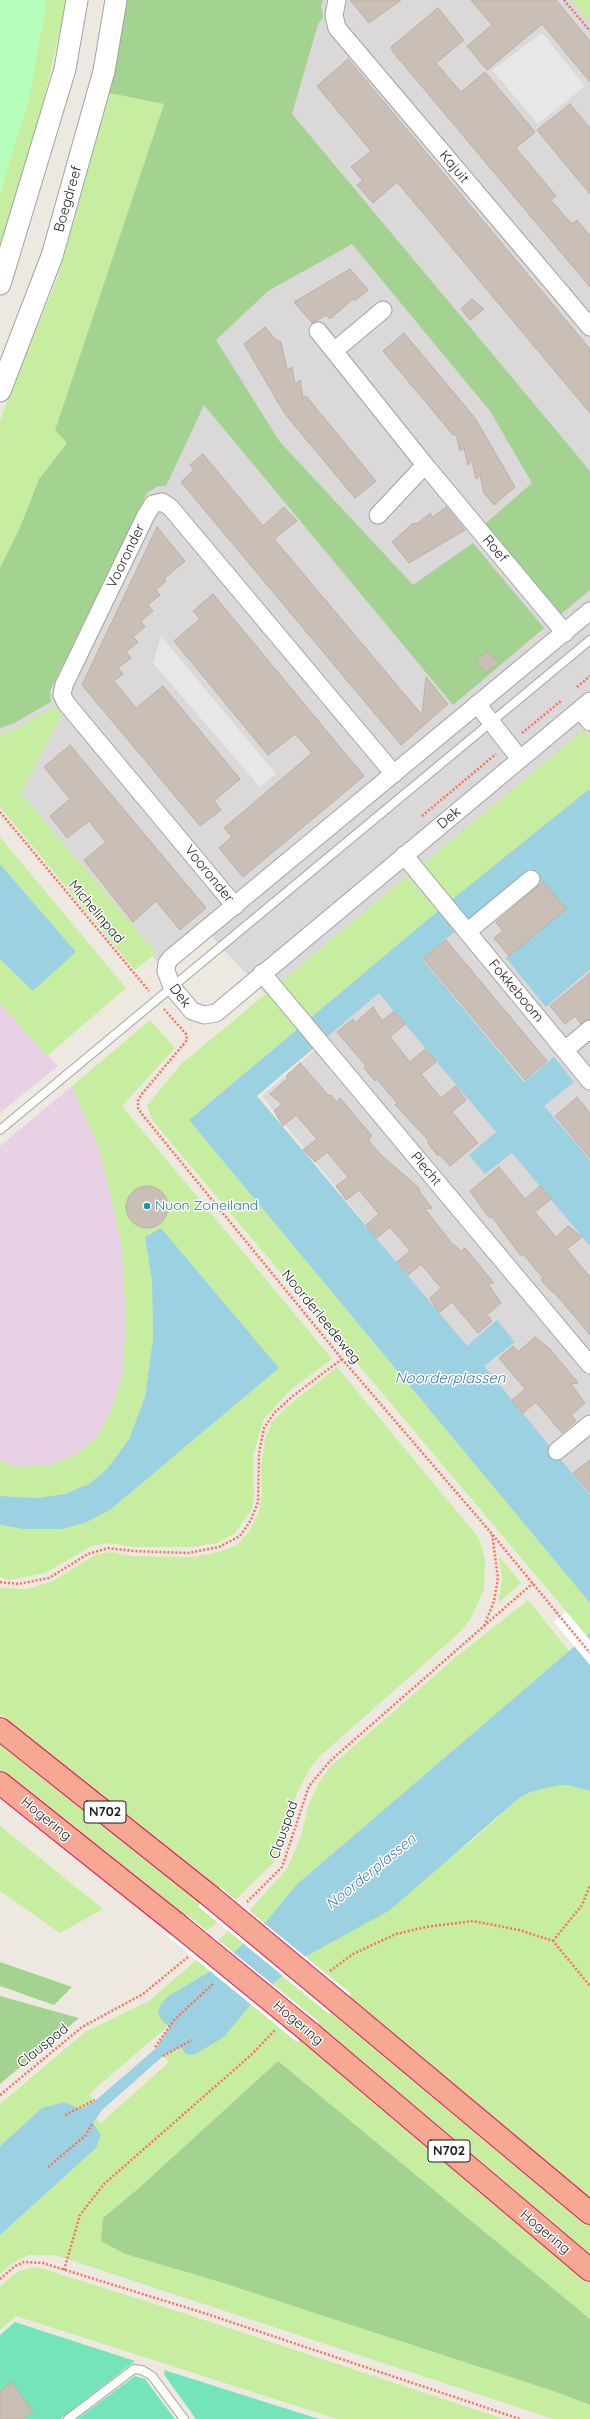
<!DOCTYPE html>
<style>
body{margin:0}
canvas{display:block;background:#eee9e0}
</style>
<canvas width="590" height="2419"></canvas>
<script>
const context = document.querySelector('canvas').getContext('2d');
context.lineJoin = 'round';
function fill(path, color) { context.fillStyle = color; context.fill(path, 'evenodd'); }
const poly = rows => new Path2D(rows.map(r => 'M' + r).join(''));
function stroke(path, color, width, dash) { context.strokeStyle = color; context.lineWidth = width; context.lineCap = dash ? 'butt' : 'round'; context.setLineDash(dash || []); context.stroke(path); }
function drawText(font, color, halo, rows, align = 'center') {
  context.font = font + ' Quicksand,sans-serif'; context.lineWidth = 3; context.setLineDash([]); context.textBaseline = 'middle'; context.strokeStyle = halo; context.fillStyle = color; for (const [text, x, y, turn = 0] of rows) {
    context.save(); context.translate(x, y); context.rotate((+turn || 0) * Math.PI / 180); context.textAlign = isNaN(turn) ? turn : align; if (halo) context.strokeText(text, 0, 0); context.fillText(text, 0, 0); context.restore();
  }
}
fill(poly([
 [305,0,590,0,590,1502,262,1096,316,1049,201,925,160,965,0,773,0,614,228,66]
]), '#dad8d8');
fill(poly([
 [0,1003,58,1066,0,1113],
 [72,1086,100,1151,122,1246,126,1318,123,1373,112,1409,98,1436,77,1454,51,1465,16,1467,0,1461,0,1146]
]), '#e8d1e4');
fill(poly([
 [14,0,67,0,42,108,0,245,0,70],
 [571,0,590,0,590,23],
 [109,93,164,104,55,430,67,443,39,479,21,525,0,568,0,420,58,276],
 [55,706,61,716,21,793,156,953,135,970,0,807,0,734,13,730],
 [584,730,590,738,590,788,450,902,420,866],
 [0,837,126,988,47,1056,0,1003,0,959,33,990,76,952,0,864],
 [407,876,438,911,309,1019,279,983],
 [267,993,298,1028,189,1120,590,1603,590,1633,587,1636,152,1120,147,1105,182,1063],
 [150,1020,175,1048,122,1106,332,1359,289,1391,264,1419,253,1455,254,1493,252,1509,234,1534,217,1543,192,1547,132,1547,109,1543,92,1546,45,1573,8,1580,0,1577,0,1525,23,1529,87,1522,110,1510,279,1368,161,1228,145,1237,152,1281,153,1338,145,1397,129,1439,108,1468,89,1484,65,1494,38,1498,0,1496,0,1461,16,1467,51,1465,77,1454,98,1436,112,1409,123,1373,126,1318,122,1246,100,1151,72,1086],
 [337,1367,474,1532,481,1543,485,1561,484,1590,470,1620,458,1634,319,1757,310,1768,297,1793,274,1862,233,1902,0,1714,0,1588,27,1589,53,1581,96,1554,112,1552,132,1556,193,1557,217,1552,237,1545,250,1530,259,1511,262,1493,261,1466,265,1439,272,1422,289,1405],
 [499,1556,521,1583,498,1603,502,1581],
 [528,1600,569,1651,296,1885,260,1929,245,1916,288,1867,302,1833,308,1806,319,1782,331,1766,456,1657],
 [0,1739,221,1918,203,1935,0,1769],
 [560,1785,571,1786,590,1791,590,2198,364,2013,305,1957,356,1927,473,1840,518,1799,530,1792],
 [0,1826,103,1909,60,1933,0,1891],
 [232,1928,248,1940,229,1956,214,1944],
 [201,1956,216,1968,168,1996,160,2005,163,2022,168,2026,89,2094,95,2101,81,2109,75,2106,42,2108,0,2146,0,2104,85,2032,149,2001],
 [287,1972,590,2223,590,2255,269,1988],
 [255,1999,590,2277,590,2319,278,2061,140,2187,103,2218,125,2254,220,2282,559,2393,590,2405,590,2419,553,2419,55,2255,29,2255,13,2263,0,2274,0,2235,96,2148,93,2123,96,2118,101,2123,169,2062,163,2056],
 [37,2267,174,2310,504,2419,337,2419,16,2316,0,2330,0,2287,14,2274,23,2270]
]), '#c7eea0');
fill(poly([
 [122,0,323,0,321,7,323,18,318,24,292,114,590,471,590,590,561,614,485,524,532,483,490,411,352,244,268,291,216,340,280,442,413,585,473,543,544,628,453,705,204,405,166,486,158,486,147,493,50,691,51,702,14,723,0,728,0,568,21,525,39,479,67,443,55,430,164,104,109,93],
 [0,1962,72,1987,54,2005,0,1986],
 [0,1996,79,2018,0,2084],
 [278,2061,590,2319,590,2405,559,2393,220,2282,125,2254,101,2241,103,2218,140,2187]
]), '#a4d290');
fill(poly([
 [0,0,47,0,29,99,0,194]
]), '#b7febc');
fill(poly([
 [15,2322,135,2361,60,2419,0,2419,0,2335],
 [164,2370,319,2419,196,2419,165,2376],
 [135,2376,145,2379,175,2419,77,2419]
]), '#75e5b9');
fill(poly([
 [542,33,585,86,538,124,492,70],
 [161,636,276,774,260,787,153,663]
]), '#e7e7e7');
fill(poly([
 [588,790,590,792,590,969,546,1007,506,958,563,908,530,868,422,959,524,1082,554,1057,574,1082,544,1106,590,1160,590,1246,512,1153,485,1174,469,1155,496,1132,379,993,257,1096,467,1346,497,1320,515,1342,484,1366,590,1495,590,1603,189,1120,438,911],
 [0,864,76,952,33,991,0,959],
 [161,1228,279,1368,110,1510,87,1522,62,1529,23,1529,0,1525,0,1496,38,1498,65,1494,89,1484,108,1468,129,1439,145,1397,153,1338,152,1281,145,1237],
 [590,1633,590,1791,571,1786,560,1785,530,1792,518,1799,390,1910,305,1957,255,1999,224,2037,194,2055,186,2054,181,2047,163,2056,102,2110,93,2123,101,2135,96,2148,0,2235,0,2146,42,2108,64,2102,81,2109,95,2101,155,2049,170,2027,163,2022,158,2013,160,2005,168,1996,216,1968,260,1929,296,1885]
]), '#9bd1e0');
fill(poly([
 [566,1612,590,1640,590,1665,554,1622],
 [220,1887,351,1994,329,2014,198,1906],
 [187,1915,319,2022,297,2042,166,1935]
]), '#fff');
const building = poly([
 [350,0,401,0,369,23,350,0],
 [471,0,556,0,590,41,590,82,542,24,487,70,467,46,492,25,471,0],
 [438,8,464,40,436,63,461,92,485,72,535,132,516,148,556,196,551,200,561,212,572,224,577,220,590,236,590,287,393,52,391,47,438,8],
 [348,59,590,349,590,413,397,182,373,203,357,185,363,181,351,167,371,151,317,86,348,59],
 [570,104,590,128,590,194,537,130,570,104],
 [350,269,368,290,355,301,353,299,330,319,326,315,312,323,294,302,350,269],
 [472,299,484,309,470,320,461,309,472,299],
 [265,327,275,339,281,342,287,370,292,367,295,384,300,380,303,398,306,396,376,481,355,498,285,414,244,344,265,327],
 [404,333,475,418,515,487,494,505,484,493,480,475,476,479,472,461,468,465,464,448,460,451,456,434,454,436,383,351,404,333],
 [203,454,263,526,284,507,297,521,274,539,422,715,426,677,448,704,401,745,181,482,194,470,190,465,203,454],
 [446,507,465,530,409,563,392,542,412,524,418,523,430,513,433,517,446,507],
 [157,527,185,561,165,578,165,582,156,590,160,595,148,605,153,611,141,621,145,627,133,637,138,642,126,652,131,658,118,668,123,674,114,681,136,708,163,686,240,779,214,801,221,810,200,826,82,685,157,527],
 [213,594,364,776,243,877,219,848,232,837,224,828,312,753,295,734,268,755,174,641,200,619,193,611,213,594],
 [488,651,498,663,486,673,476,661,488,651],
 [70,745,206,908,180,930,156,901,133,922,84,860,106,842,89,821,67,838,50,816,70,799,44,767,70,745],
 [543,882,566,909,509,956,494,938,503,931,496,922,543,882],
 [446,940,547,1061,525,1080,423,958,446,940],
 [590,973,590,1019,581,1024,575,1016,565,1024,550,1006,590,973],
 [373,1007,382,1021,394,1011,405,1024,390,1037,410,1062,425,1049,432,1056,436,1062,421,1074,441,1098,456,1086,466,1100,452,1112,478,1143,450,1166,439,1154,438,1156,427,1142,429,1141,401,1111,395,1105,397,1103,377,1079,375,1081,364,1068,366,1066,337,1032,353,1019,355,1023,373,1007],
 [300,1063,329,1096,331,1095,336,1102,340,1098,372,1136,368,1140,381,1155,418,1187,421,1194,432,1208,425,1209,454,1246,455,1245,461,1251,465,1248,494,1283,488,1284,501,1303,487,1315,492,1321,478,1333,452,1302,439,1313,430,1298,441,1288,421,1264,408,1275,397,1262,410,1251,390,1227,377,1238,370,1231,366,1225,379,1214,359,1190,346,1200,336,1186,348,1177,327,1152,315,1162,303,1150,317,1139,296,1115,283,1126,274,1111,282,1104,270,1094,288,1078,286,1076,300,1063],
 [577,1097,590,1113,590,1158,555,1116,577,1097],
 [499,1167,525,1199,540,1186,551,1199,535,1212,556,1237,568,1226,582,1237,567,1249,590,1277,590,1335,554,1292,553,1293,541,1280,543,1278,523,1254,521,1256,492,1217,490,1218,485,1212,470,1191,499,1167],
 '126 1207a21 21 0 1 1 42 0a21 21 0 1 1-42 0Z',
 [535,1337,551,1350,578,1383,571,1384,585,1403,571,1415,576,1421,562,1433,536,1402,523,1413,518,1408,512,1400,525,1389,499,1358,513,1346,518,1352,535,1337],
 [590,1460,590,1493,573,1473,590,1460],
 [12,2382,33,2412,24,2419,0,2419,0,2391,12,2382]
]);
fill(building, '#cabfb6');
stroke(building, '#c1afa1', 1);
const service = poly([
 [0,1130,590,640],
 [68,2419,134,2369,142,2370,152,2376,184,2419]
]);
const minor = poly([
 [337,0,334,15,337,28,590,327],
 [318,331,425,465],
 [334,351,383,310],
 [378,515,425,465,565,633],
 [590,611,171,958,167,963,166,971,172,987,192,1011,204,1015,216,1013,590,701],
 [477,704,520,759],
 [580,710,590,722],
 [404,855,590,1081],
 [235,906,66,703,62,695,64,685,146,515,153,504,162,502,170,507,394,774],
 [467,932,531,879],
 [262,973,590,1365],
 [565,1050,590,1029],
 [557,1451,590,1424]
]);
const tertiary = poly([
 [0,284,65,69,77,0],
 [0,391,52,256,104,71,116,0]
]);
const trunk = poly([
 [0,1729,210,1896],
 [0,1783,177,1924],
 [340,2004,590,2213],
 [309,2032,590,2270]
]);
stroke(service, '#a2a2a2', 10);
stroke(minor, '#a2a2a2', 19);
stroke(tertiary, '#a2a2a2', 23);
stroke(trunk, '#e5145d', 24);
stroke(poly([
 [564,0,590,31],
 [577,687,590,676],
 [522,733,561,701],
 [0,812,149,991],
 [422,816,496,754],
 [164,1009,186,1034,187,1040,141,1095,138,1101,138,1108,141,1113,342,1359,492,1534,590,1653],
 [0,1582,18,1584,49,1578,88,1554,108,1548,133,1551,188,1553,219,1547,240,1536,251,1520,258,1502,259,1453,264,1428,275,1412,293,1396,342,1359],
 [484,1626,494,1601,498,1578,492,1534],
 [247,1902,282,1867,309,1786,330,1761,533,1583],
 [553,1941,582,1905,590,1885],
 [330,1971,353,1954,396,1934,426,1927,473,1921,519,1930,553,1941,590,1986],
 [155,2047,175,2019,214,1983],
 [163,2056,192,2040],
 [0,2095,82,2027,143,1994,188,1957],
 [65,2115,95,2100],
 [48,2167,85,2136,93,2123],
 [64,2270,80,2215,104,2184,251,2055,276,2029],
 [0,2279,15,2266,24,2262,43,2263,207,2314,520,2419]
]), '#ff6f60', 2.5, [2, 2]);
stroke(service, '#fff', 8);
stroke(minor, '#fff', 17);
stroke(tertiary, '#fff', 21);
stroke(trunk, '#f6a894', 22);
const trunkBridge = poly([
 [210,1896,340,2004],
 [177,1924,309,2032]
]);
stroke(trunkBridge, '#e5145d', 24, []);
stroke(trunkBridge, '#f6a894', 22);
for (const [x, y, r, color] of [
 [147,1206,4,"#0f9aa8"]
]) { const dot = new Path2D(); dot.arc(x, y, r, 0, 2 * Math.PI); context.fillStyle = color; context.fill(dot); stroke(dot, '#fff', 1.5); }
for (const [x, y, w] of [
 [105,1812,42],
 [449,2151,42]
]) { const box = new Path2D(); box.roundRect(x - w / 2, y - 11, w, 22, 3); context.fillStyle = '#fff'; context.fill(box); stroke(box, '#1b1b1b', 1); }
drawText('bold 13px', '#1b1b1b', null, [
 ["N702",105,1812],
 ["N702",449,2151]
]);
drawText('14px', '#1b1b1b', '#fff', [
 ["Kajuit",454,167,50],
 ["Boegdreef",68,199,-74],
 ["Roef",495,549,50],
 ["Vooronder",126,556,-64],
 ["Dek",449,818,-40],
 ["Vooronder",209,874,51],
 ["Michelinpad",96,912,50],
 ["Fokkeboom",516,991,50],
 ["Dek",180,996,53],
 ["Plecht",426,1169,50],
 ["Noorderleedeweg",321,1317,51],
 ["Hogering",46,1819,39],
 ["Clauspad",284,1830,-71],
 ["Hogering",298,2023,40],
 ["Clauspad",43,2046,-39],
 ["Hogering",545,2232,40]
]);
drawText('14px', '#0d838f', '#fff', [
 ["Nuon Zoneiland",155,1206]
], 'left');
drawText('italic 15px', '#407ab2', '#fff', [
 ["Noorderplassen",450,1378],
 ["Noorderplassen",371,1872,-39]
]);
</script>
